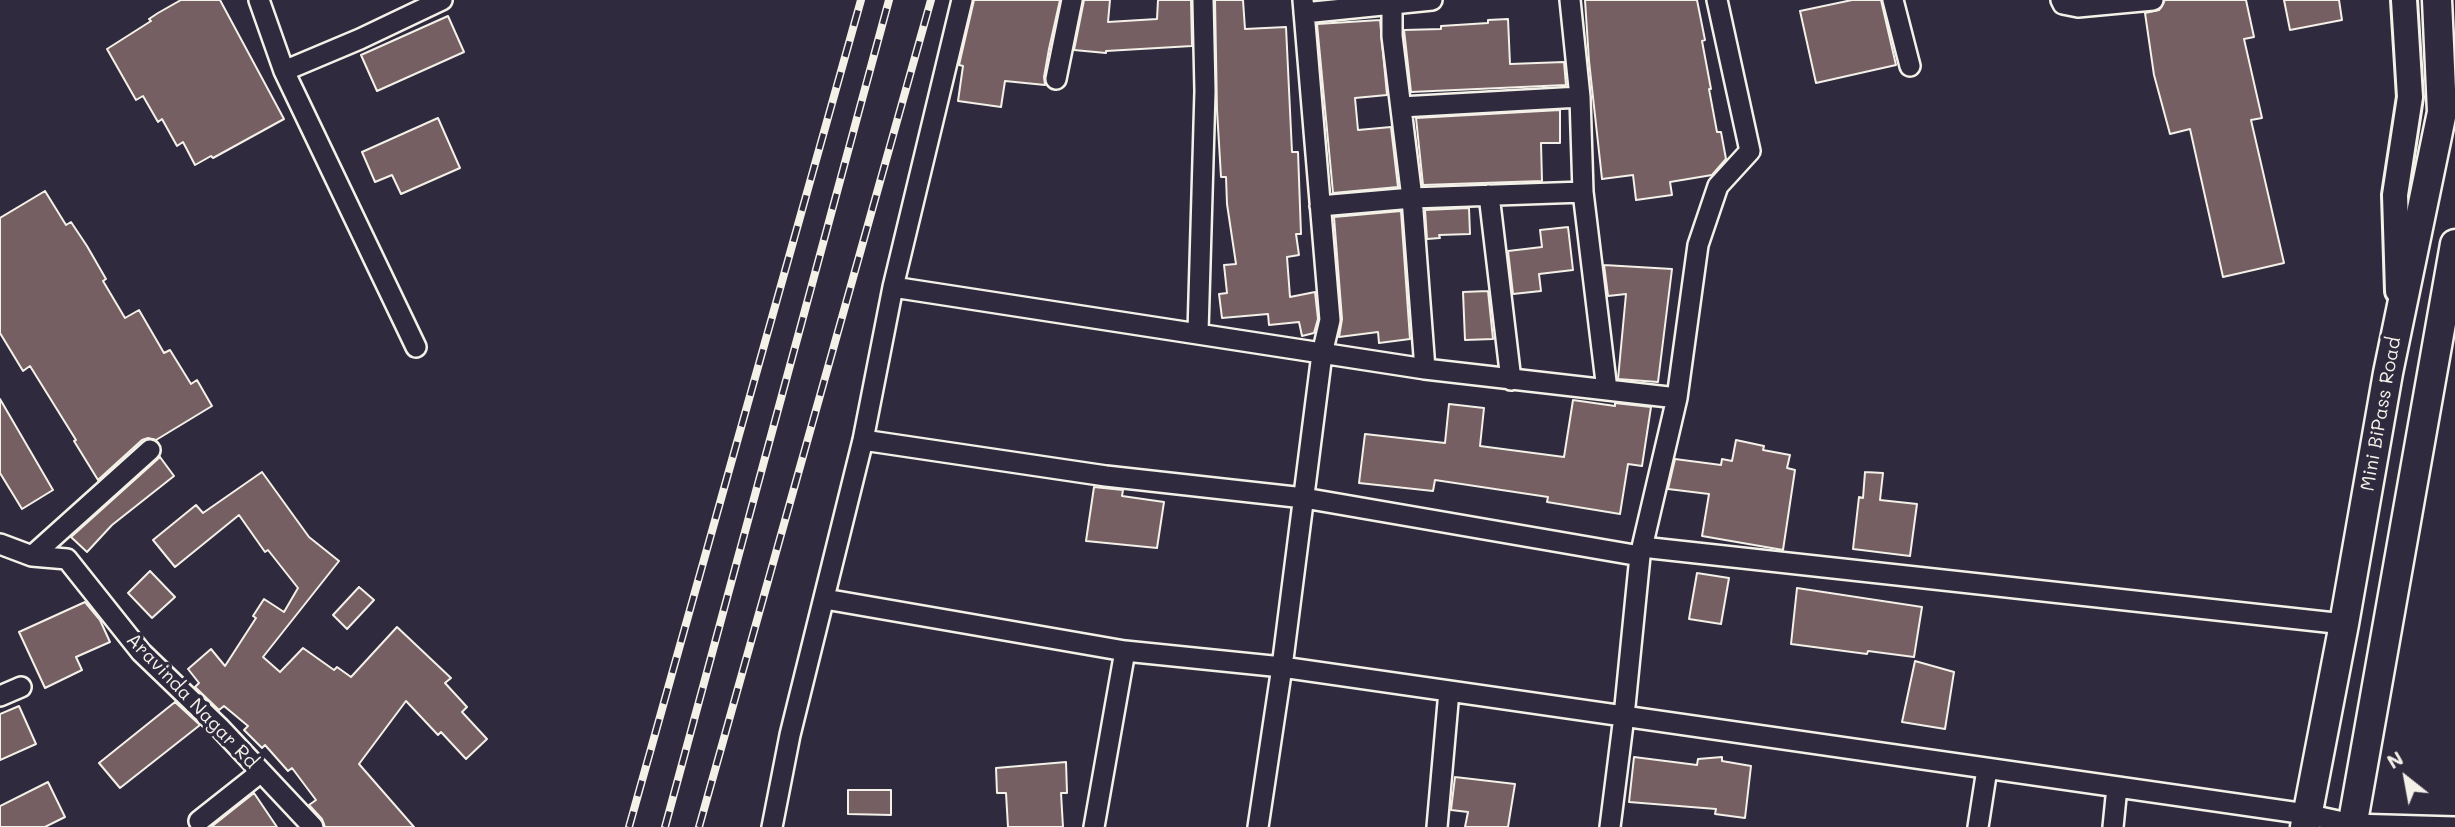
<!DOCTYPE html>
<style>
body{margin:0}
#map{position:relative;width:2455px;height:827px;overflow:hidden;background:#2f2a3d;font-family:Mali,sans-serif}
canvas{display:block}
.north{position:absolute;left:2371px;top:743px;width:70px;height:70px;-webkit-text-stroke:5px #2f2a3d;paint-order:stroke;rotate:329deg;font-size:19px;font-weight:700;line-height:28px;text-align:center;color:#f4f1e8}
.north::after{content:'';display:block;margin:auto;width:24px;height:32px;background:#f4f1e8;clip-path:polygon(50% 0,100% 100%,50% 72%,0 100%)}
</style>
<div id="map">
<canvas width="2455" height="827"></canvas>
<div class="north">N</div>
</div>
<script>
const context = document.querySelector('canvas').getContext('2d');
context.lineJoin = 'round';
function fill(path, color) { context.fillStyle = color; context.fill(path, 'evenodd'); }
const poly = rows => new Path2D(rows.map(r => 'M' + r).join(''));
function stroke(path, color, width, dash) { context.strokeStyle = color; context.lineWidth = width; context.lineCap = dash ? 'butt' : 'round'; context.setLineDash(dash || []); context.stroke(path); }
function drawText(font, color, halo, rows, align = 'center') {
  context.font = font + ' Mali,sans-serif'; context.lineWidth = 7; context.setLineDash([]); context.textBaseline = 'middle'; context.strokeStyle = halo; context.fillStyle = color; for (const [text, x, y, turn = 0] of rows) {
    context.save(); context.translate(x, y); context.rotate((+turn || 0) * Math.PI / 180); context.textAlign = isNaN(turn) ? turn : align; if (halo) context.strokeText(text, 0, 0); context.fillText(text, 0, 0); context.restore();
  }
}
const building = poly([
 [181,0,220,0,284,119,213,158,211,156,195,165,183,142,177,146,162,119,158,122,143,96,136,100,107,49,151,21,149,19,158,13,181,0],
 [974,0,1060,0,1049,49,1044,77,1045,85,1005,81,1001,107,958,101,963,66,959,65,974,0],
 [1084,0,1110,0,1108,22,1157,19,1158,0,1191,0,1192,46,1106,51,1106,53,1074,50,1084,0],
 [1215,0,1243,0,1245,29,1286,27,1292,152,1298,152,1301,234,1296,234,1299,255,1287,257,1290,297,1315,292,1318,319,1314,333,1302,336,1299,322,1269,325,1268,314,1222,318,1219,294,1227,293,1224,265,1236,264,1227,204,1226,177,1221,177,1217,110,1215,0],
 [1585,0,1697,0,1705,40,1702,41,1711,89,1709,89,1717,132,1721,132,1726,159,1712,175,1670,182,1672,195,1636,200,1633,175,1602,179,1589,61,1585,0],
 [1852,0,1881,0,1896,65,1816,83,1800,11,1852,0],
 [2165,0,2246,0,2254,37,2244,39,2262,118,2251,120,2284,263,2223,277,2190,129,2170,134,2154,75,2145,13,2159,10,2165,0],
 [2284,0,2339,0,2342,20,2290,30,2284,0],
 [448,16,464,52,377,91,361,55,448,16],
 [1508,19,1510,64,1564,62,1566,85,1411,92,1404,30,1441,29,1441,26,1488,23,1488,20,1508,19],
 [1380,20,1387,95,1355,98,1358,130,1391,127,1398,187,1333,193,1317,24,1380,20],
 [1560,110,1560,143,1541,143,1542,181,1423,185,1416,118,1560,110],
 [438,118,460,168,401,194,392,175,375,182,362,152,438,118],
 [45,191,66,225,71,222,87,246,106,279,103,281,125,318,139,310,164,353,170,350,191,384,197,380,212,406,156,440,148,438,142,440,98,480,74,441,76,440,30,366,23,371,0,333,0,218,45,191],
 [1469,208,1470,234,1439,235,1440,238,1427,239,1425,210,1469,208],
 [1401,211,1410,339,1379,343,1378,332,1339,337,1342,319,1334,217,1401,211],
 [1568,227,1573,270,1539,274,1541,291,1513,294,1508,251,1542,247,1540,230,1568,227],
 [1604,265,1672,269,1658,382,1618,379,1626,294,1608,296,1604,265],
 [1488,291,1493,339,1465,340,1463,292,1488,291],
 [0,399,53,490,22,509,0,473,0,399],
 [1573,400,1615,406,1615,403,1651,407,1642,466,1628,464,1620,514,1547,502,1548,497,1435,480,1433,491,1359,483,1365,434,1445,443,1449,404,1484,408,1480,446,1564,457,1573,400],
 [1736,440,1764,446,1763,450,1790,455,1787,468,1795,470,1783,550,1702,536,1709,494,1668,489,1675,459,1721,465,1722,459,1732,461,1736,440],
 [160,457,174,476,112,525,87,552,71,537,160,457],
 [262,472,309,537,339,561,263,657,280,672,303,648,334,670,337,667,351,677,397,627,451,678,445,683,467,707,462,712,487,739,466,759,441,732,438,735,406,701,359,764,414,827,325,827,322,819,309,805,316,800,292,768,288,771,265,745,262,748,244,730,248,726,224,706,219,710,195,687,199,683,188,669,211,649,225,666,256,618,253,616,264,599,284,612,298,588,268,550,265,552,239,515,175,567,153,540,196,505,203,513,262,472],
 [1865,472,1883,473,1880,500,1917,504,1910,556,1853,549,1859,497,1863,498,1865,472],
 [1094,487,1123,490,1122,496,1164,502,1157,548,1086,541,1094,487],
 [150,571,175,597,152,618,128,593,150,571],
 [1697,573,1729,578,1721,624,1689,619,1697,573],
 [359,587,374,600,347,629,333,615,359,587],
 [1797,588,1922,607,1914,657,1868,651,1867,654,1791,644,1797,588],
 [85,602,100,620,110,642,76,657,82,670,45,688,19,632,85,602],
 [1915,661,1954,672,1945,729,1902,722,1915,661],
 [175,702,200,725,120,788,99,763,175,702],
 [19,706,36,744,0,760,0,714,19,706],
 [1634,757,1697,765,1698,759,1722,757,1722,761,1751,766,1745,818,1715,814,1716,809,1629,802,1634,757],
 [1066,762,1067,793,1061,793,1063,827,1008,827,1006,793,997,793,996,768,1066,762],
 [1455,777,1515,784,1508,827,1465,827,1468,812,1451,810,1455,777],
 [48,782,65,817,45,827,0,827,0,806,48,782],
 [848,790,891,790,891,815,848,814,848,790],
 [254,793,277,827,211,827,254,793]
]);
fill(building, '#755f63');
stroke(building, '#f4f1e8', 2);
const minor = poly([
 [259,0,284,71,416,347],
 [1570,0,1580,97,1583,192,1607,390],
 [1893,0,1910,66],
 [2061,0,2063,4,2078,7,2153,0],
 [1304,13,1432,0],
 [284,71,360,39,442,0],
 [1056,79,1072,0],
 [1401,107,1580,97],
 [1489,195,1511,380],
 [1320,206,1412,198,1583,192],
 [893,287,1425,369,1412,198,1392,36,1392,0],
 [1198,332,1205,91,1203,0],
 [1425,369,1677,398],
 [863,440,1106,476,1304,498,1640,556,1624,716,1610,827],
 [0,544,32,556,67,559,141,652,220,728,313,827],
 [1642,547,2344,624],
 [32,556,150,450],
 [1640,556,1677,398,1698,245,1718,186,1750,151,1717,0],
 [825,599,1125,651,1282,667,2306,814,2352,824,2455,827],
 [0,696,21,687],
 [199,821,261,772],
 [772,827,790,735,863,440,893,287,962,0],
 [1094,827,1125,651],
 [1258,827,1282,667,1322,354,1330,320,1303,0],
 [1437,827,1449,691],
 [1978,827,1987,769],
 [2113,827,2117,787]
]);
const tertiary = poly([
 [2398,291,2395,195,2410,97,2404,0]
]);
const secondary = poly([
 [2305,827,2344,624,2388,373,2442,112,2437,0],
 [2352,827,2455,244]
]);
stroke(minor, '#f4f1e8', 24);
stroke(tertiary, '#f4f1e8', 30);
stroke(secondary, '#f4f1e8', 33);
stroke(minor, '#2f2a3d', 19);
stroke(tertiary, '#2f2a3d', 24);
stroke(secondary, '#2f2a3d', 28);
const rail = poly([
 [629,827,861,0],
 [665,827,889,0],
 [699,827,931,0]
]);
stroke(rail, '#f4f1e8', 8);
stroke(rail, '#2f2a3d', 5, [16]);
drawText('19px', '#f4f1e8', '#2f2a3d', [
 ["Mini BiPass Road",2381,414,-80],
 ["Aravinda Nagar Rd",192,701,46]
]);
</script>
